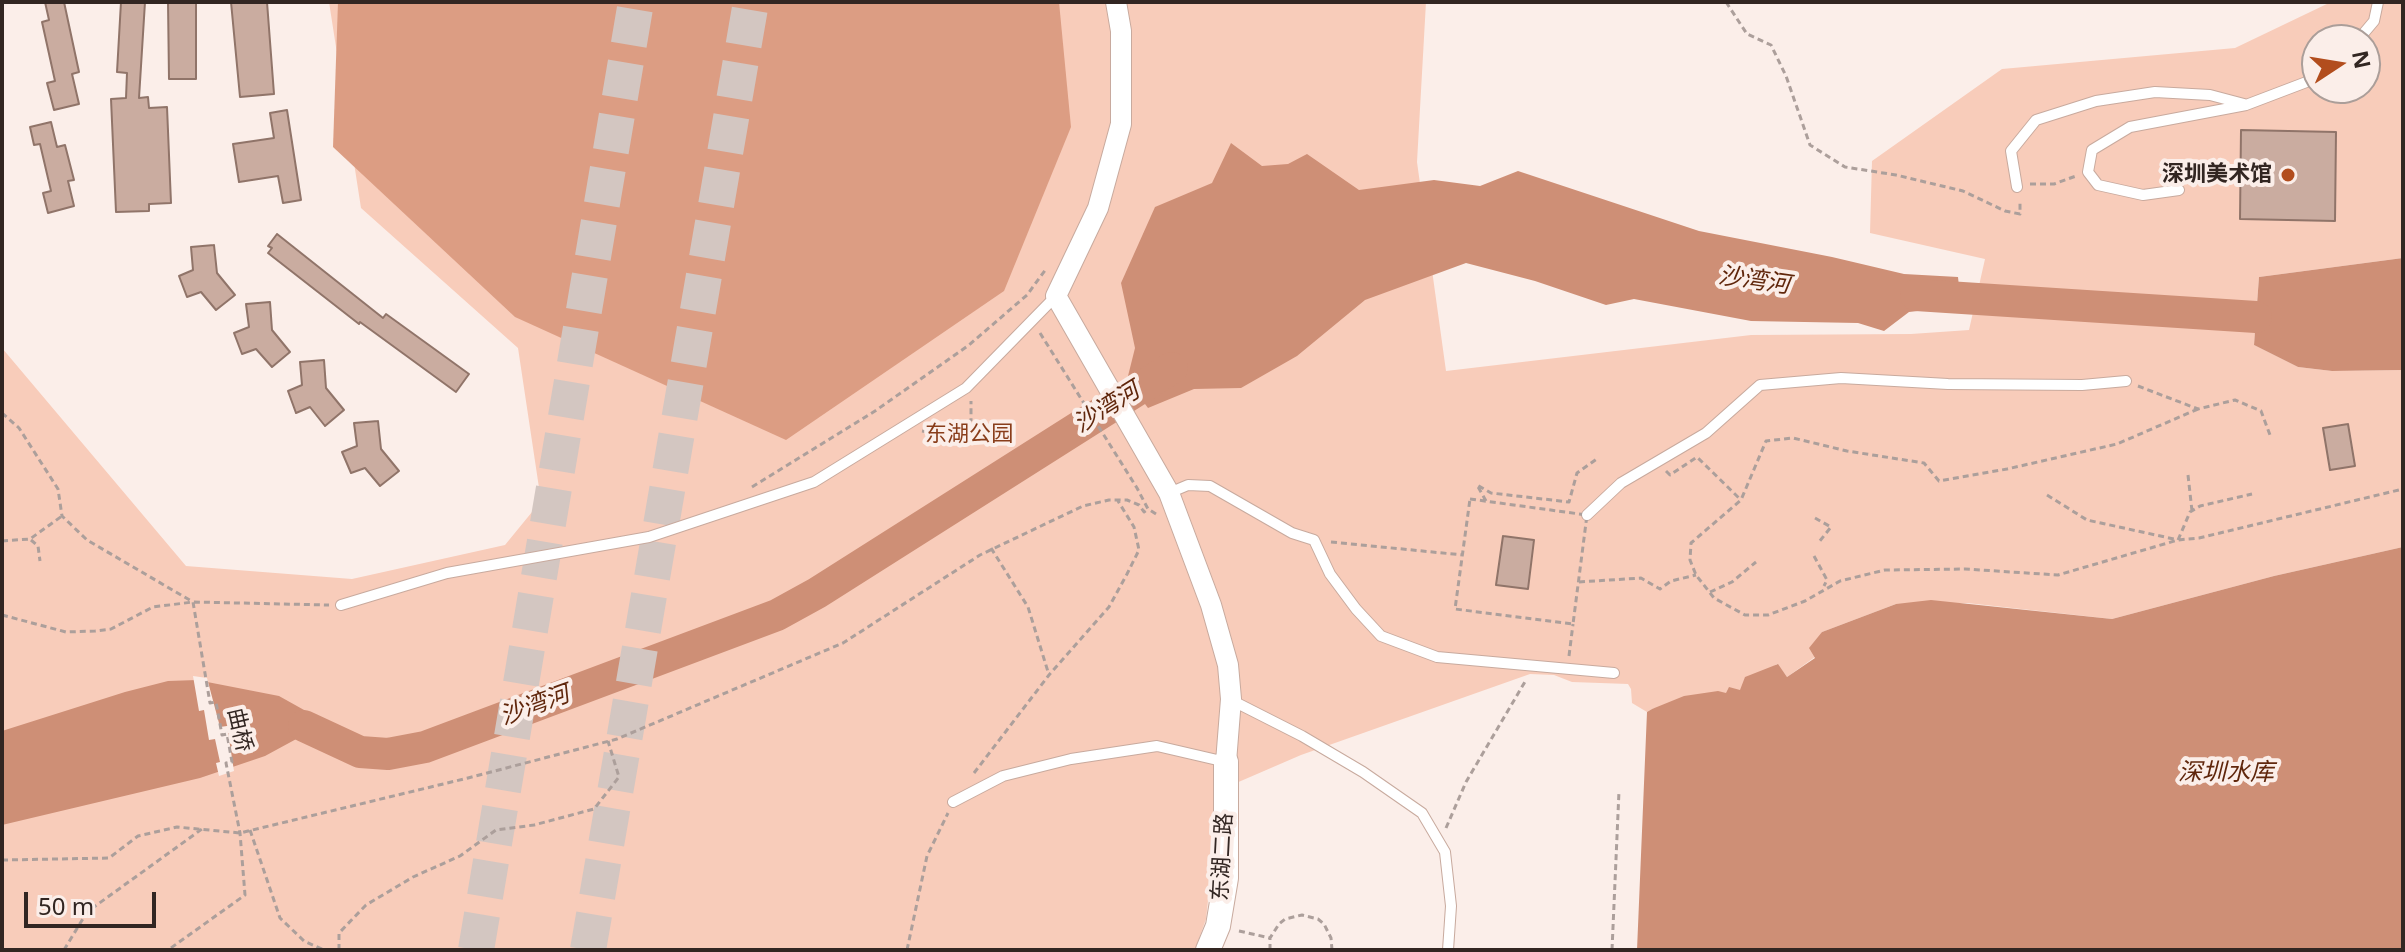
<!DOCTYPE html>
<meta charset="utf-8">
<style>
body{margin:0}
#map{position:relative;width:2405px;height:952px;overflow:hidden;background:#fbeee9;font-family:"Noto Sans",sans-serif}
canvas{display:block}
.frame{position:absolute;inset:0;border:4px solid #322622;pointer-events:none}
.north{position:absolute;left:2301px;top:24px;width:80px;height:80px;box-sizing:border-box;background:#fbeee9;border:2px solid #ab9e99;border-radius:50%;rotate:78deg;font-size:22px;font-weight:700;line-height:32px;text-align:center;color:#322622}
.north::after{content:'';display:block;margin:auto;width:28px;height:36px;background:#b24d1d;clip-path:polygon(50% 0,100% 100%,50% 72%,0 100%)}
.scale{position:absolute;left:24px;top:892px;width:132px;height:36px;box-sizing:border-box;border:4px solid #322622;border-top:0;padding-left:10px;font-size:24px;line-height:28px;white-space:nowrap;color:#322622;-webkit-text-stroke:6px #fbeee9;paint-order:stroke}
</style>
<div id="map">
<canvas width="2405" height="952"></canvas>
<div class="frame"></div>
<div class="north">N</div>
<div class="scale">50 m</div>
</div>
<script>
const context = document.querySelector('canvas').getContext('2d');
context.lineJoin = 'round';
function fill(path, color) { context.fillStyle = color; context.fill(path, 'evenodd'); }
const poly = rows => new Path2D(rows.map(r => 'M' + r).join(''));
function stroke(path, color, width, dash) { context.strokeStyle = color; context.lineWidth = width; context.lineCap = dash ? 'butt' : 'round'; context.setLineDash(dash || []); context.stroke(path); }
function drawText(font, color, halo, rows, align = 'center') {
  context.font = font + ' "Noto Sans","Noto Sans SC",sans-serif'; context.lineWidth = 8; context.setLineDash([]); context.textBaseline = 'middle'; context.strokeStyle = halo; context.fillStyle = color; for (const [text, x, y, turn = 0] of rows) {
    context.save(); context.translate(x, y); context.rotate((+turn || 0) * Math.PI / 180); context.textAlign = isNaN(turn) ? turn : align; if (halo) context.strokeText(text, 0, 0); context.fillText(text, 0, 0); context.restore();
  }
}
fill(poly([
 [329,2,1426,2,1417,162,1446,371,1751,335,1911,334,1969,330,1985,259,1870,233,1872,161,2002,69,2235,48,2331,2,2403,2,2403,258,2259,277,2254,345,2298,367,2332,371,2403,370,2403,547,2274,576,2112,619,1967,603,1896,604,1822,632,1815,657,1787,677,1777,664,1740,691,1652,709,1647,712,1632,703,1631,689,1628,684,1572,682,1554,675,1530,674,1301,755,1220,790,1206,919,1195,950,2,950,2,348,186,566,352,579,505,545,541,501,518,348,361,208],
 [2317,40,2365,40,2365,88,2317,88]
]), '#f8ccba');
fill(poly([
 [338,2,1059,2,1071,127,1004,291,786,440,515,317,333,147]
]), '#dc9d83');
fill(poly([
 [1231,143,1262,166,1288,164,1307,154,1359,190,1434,180,1480,186,1518,171,1699,231,1832,257,1904,274,1958,277,1961,306,1909,312,1884,331,1858,323,1751,321,1634,299,1606,305,1535,281,1466,263,1365,300,1297,356,1241,388,1194,389,1148,408,1127,380,1135,348,1121,283,1155,207,1212,183],
 [2403,258,2403,370,2332,371,2298,367,2254,345,2259,277],
 [2403,547,2403,950,1637,950,1647,712,1652,709,1684,696,1718,691,1726,693,1729,687,1740,690,1745,677,1778,664,1787,677,1815,658,1809,648,1822,632,1896,604,1931,600,2112,619,2274,576],
 [197,680,279,696,356,739,326,749,300,737,265,756,200,778,2,825,2,731,125,692,168,681]
]), '#ce8f76');
fill(poly([
 [193,676,207,678,220,727,227,726,234,771,219,776,216,763,220,762,215,739,209,740,204,710,199,711]
]), '#fbeee9');
stroke(poly([
 [1916,295,2256,317],
 [304,726,360,752,388,754,425,747,777,615,817,593,1172,368]
]), '#ce8f76', 32);
const building = poly([
 [45,2,64,2,79,72,72,74,79,104,54,110,47,83,55,81,42,22,49,20,45,2],
 [121,2,145,2,139,98,148,97,149,108,167,107,171,203,149,204,149,211,116,212,111,99,126,98,127,73,117,72,121,2],
 [168,2,196,2,196,79,169,79,168,2],
 [231,2,267,2,274,94,240,97,231,2],
 [287,110,301,200,283,203,278,176,239,182,233,144,274,138,270,113,287,110],
 [51,122,57,147,65,145,74,180,68,181,74,206,48,213,43,193,51,191,40,144,34,145,30,127,51,122],
 [2241,130,2336,132,2335,221,2240,219,2241,130],
 [277,234,383,318,386,314,469,374,456,392,360,322,359,324,268,253,272,248,268,246,277,234],
 [214,245,217,273,235,295,216,310,201,292,187,297,179,276,193,270,191,247,214,245],
 [270,302,272,330,290,352,272,367,256,349,242,354,234,333,249,327,246,304,270,302],
 [324,360,326,388,344,410,325,426,310,407,296,413,288,391,302,385,300,362,324,360],
 [378,421,381,449,399,471,380,486,365,468,351,473,342,452,357,446,354,423,378,421],
 [2348,424,2355,466,2330,470,2323,428,2348,424],
 [1503,536,1534,540,1528,589,1496,585,1503,536]
]);
fill(building, '#caaca0');
stroke(building, '#907469', 2);
stroke(poly([
 [476,950,636,2],
 [588,950,751,2]
]), '#d3c6c1', 36, [36, 18]);
const service = poly([
 [2358,40,2374,21,2378,2],
 [2017,187,2011,151,2036,120,2096,101,2155,92,2210,95,2244,104],
 [2179,190,2143,195,2098,185,2088,172,2092,150,2130,127,2246,105,2317,78],
 [1169,493,1188,485,1210,486,1292,533,1314,540,1330,574,1356,609,1381,636,1437,657,1614,673],
 [1587,515,1621,483,1706,433,1760,385,1841,378,1948,384,2082,385,2126,381],
 [341,605,447,573,649,537,814,482,966,388,1056,296],
 [1231,700,1302,736,1363,772,1422,813,1445,852,1451,906,1448,950],
 [953,802,1003,776,1071,759,1157,746,1226,762]
]);
const minor = poly([
 [1116,2,1121,31,1121,124,1098,208,1056,296,1169,493,1211,605,1228,665,1231,699,1226,762]
]);
const tertiary = poly([
 [1208,950,1218,926,1226,878,1226,762]
]);
stroke(service, '#c8aa9e', 12);
stroke(minor, '#c8aa9e', 22);
stroke(tertiary, '#c8aa9e', 26);
stroke(poly([
 [1726,2,1747,34,1771,45,1786,76,1810,145,1845,167,1896,175,1963,191,2005,211,2020,214,2020,201],
 [2030,184,2054,184,2076,176],
 [1040,333,1137,488,1148,509,1156,514],
 [2138,386,2198,409,2235,400,2261,411,2270,435],
 [2198,409,2117,444,2007,469,1939,481,1924,463,1847,451,1793,438,1766,441,1741,500,1691,543,1690,560,1696,575,1714,598,1745,615,1768,615,1805,601,1840,581,1885,570,1965,569,2058,575,2178,540,2199,538,2403,489],
 [2,413,19,428,58,489,62,516,87,540,193,602,210,703,216,702,222,735,227,734,232,762,226,763,240,833,245,895,168,950],
 [922,431,945,435,959,431,971,420,971,401],
 [1666,471,1670,475,1697,457,1741,500],
 [2188,475,2192,511],
 [752,487,875,411,969,345,1027,295,1046,269],
 [2047,495,2087,520,2174,539],
 [1470,499,1587,515,1573,624,1455,609,1470,499],
 [1486,501,1477,485,1491,493,1569,502,1577,473,1598,458],
 [1815,518,1831,527,1819,542],
 [31,540,38,546,40,561],
 [2178,540,2190,512,2200,506,2252,494],
 [2,541,30,539,62,516],
 [1331,542,1463,555],
 [991,548,1028,607,1049,675],
 [1814,556,1827,580,1824,586],
 [1579,582,1641,578,1660,589,1671,581,1696,575],
 [1710,592,1732,582,1756,562],
 [2,615,66,632,95,631,111,629,153,607,193,602,329,605],
 [1569,656,1573,624],
 [974,773,1049,675,1109,607,1127,574,1139,550,1134,527,1118,501],
 [1446,828,1466,782,1526,680],
 [250,830,280,918,304,941,324,950],
 [2,860,109,858,138,836,177,827,240,833,468,778,617,739,843,643,980,555,1083,506,1109,500,1127,500,1139,505,1144,512,1148,509],
 [1239,931,1270,938],
 [64,950,87,912,202,829],
 [339,950,339,933,366,905,413,877,460,856,496,830,534,825,594,809,619,777,608,741],
 [907,950,927,856,948,813],
 [1270,950,1270,938,1279,924,1285,919,1302,915,1318,919,1324,924,1331,938,1332,950],
 [1612,950,1619,791]
]), '#ac9f9b', 3, [6, 4]);
stroke(service, '#fff', 10);
stroke(minor, '#fff', 20);
stroke(tertiary, '#fff', 24);
for (const [x, y, r, color] of [
 [2288,175,8,"#b24d1d"]
]) { const dot = new Path2D(); dot.arc(x, y, r, 0, 2 * Math.PI); context.fillStyle = color; context.fill(dot); stroke(dot, '#fbeee9', 3); }
drawText('bold 22px', '#322622', '#fbeee9', [
 ["深圳美术馆",2272,175]
], 'right');
drawText('22px', '#893d1a', '#fbeee9', [
 ["东湖公园",969,435]
]);
drawText('22px', '#322622', '#fbeee9', [
 ["曲桥",239,730,77],
 ["东湖二路",1223,857,-87]
]);
drawText('italic 24px', '#60260b', '#fbeee9', [
 ["沙湾河",1754,281,8],
 ["沙湾河",1107,408,-32],
 ["沙湾河",535,706,-20],
 ["深圳水库",2226,773]
]);
</script>
